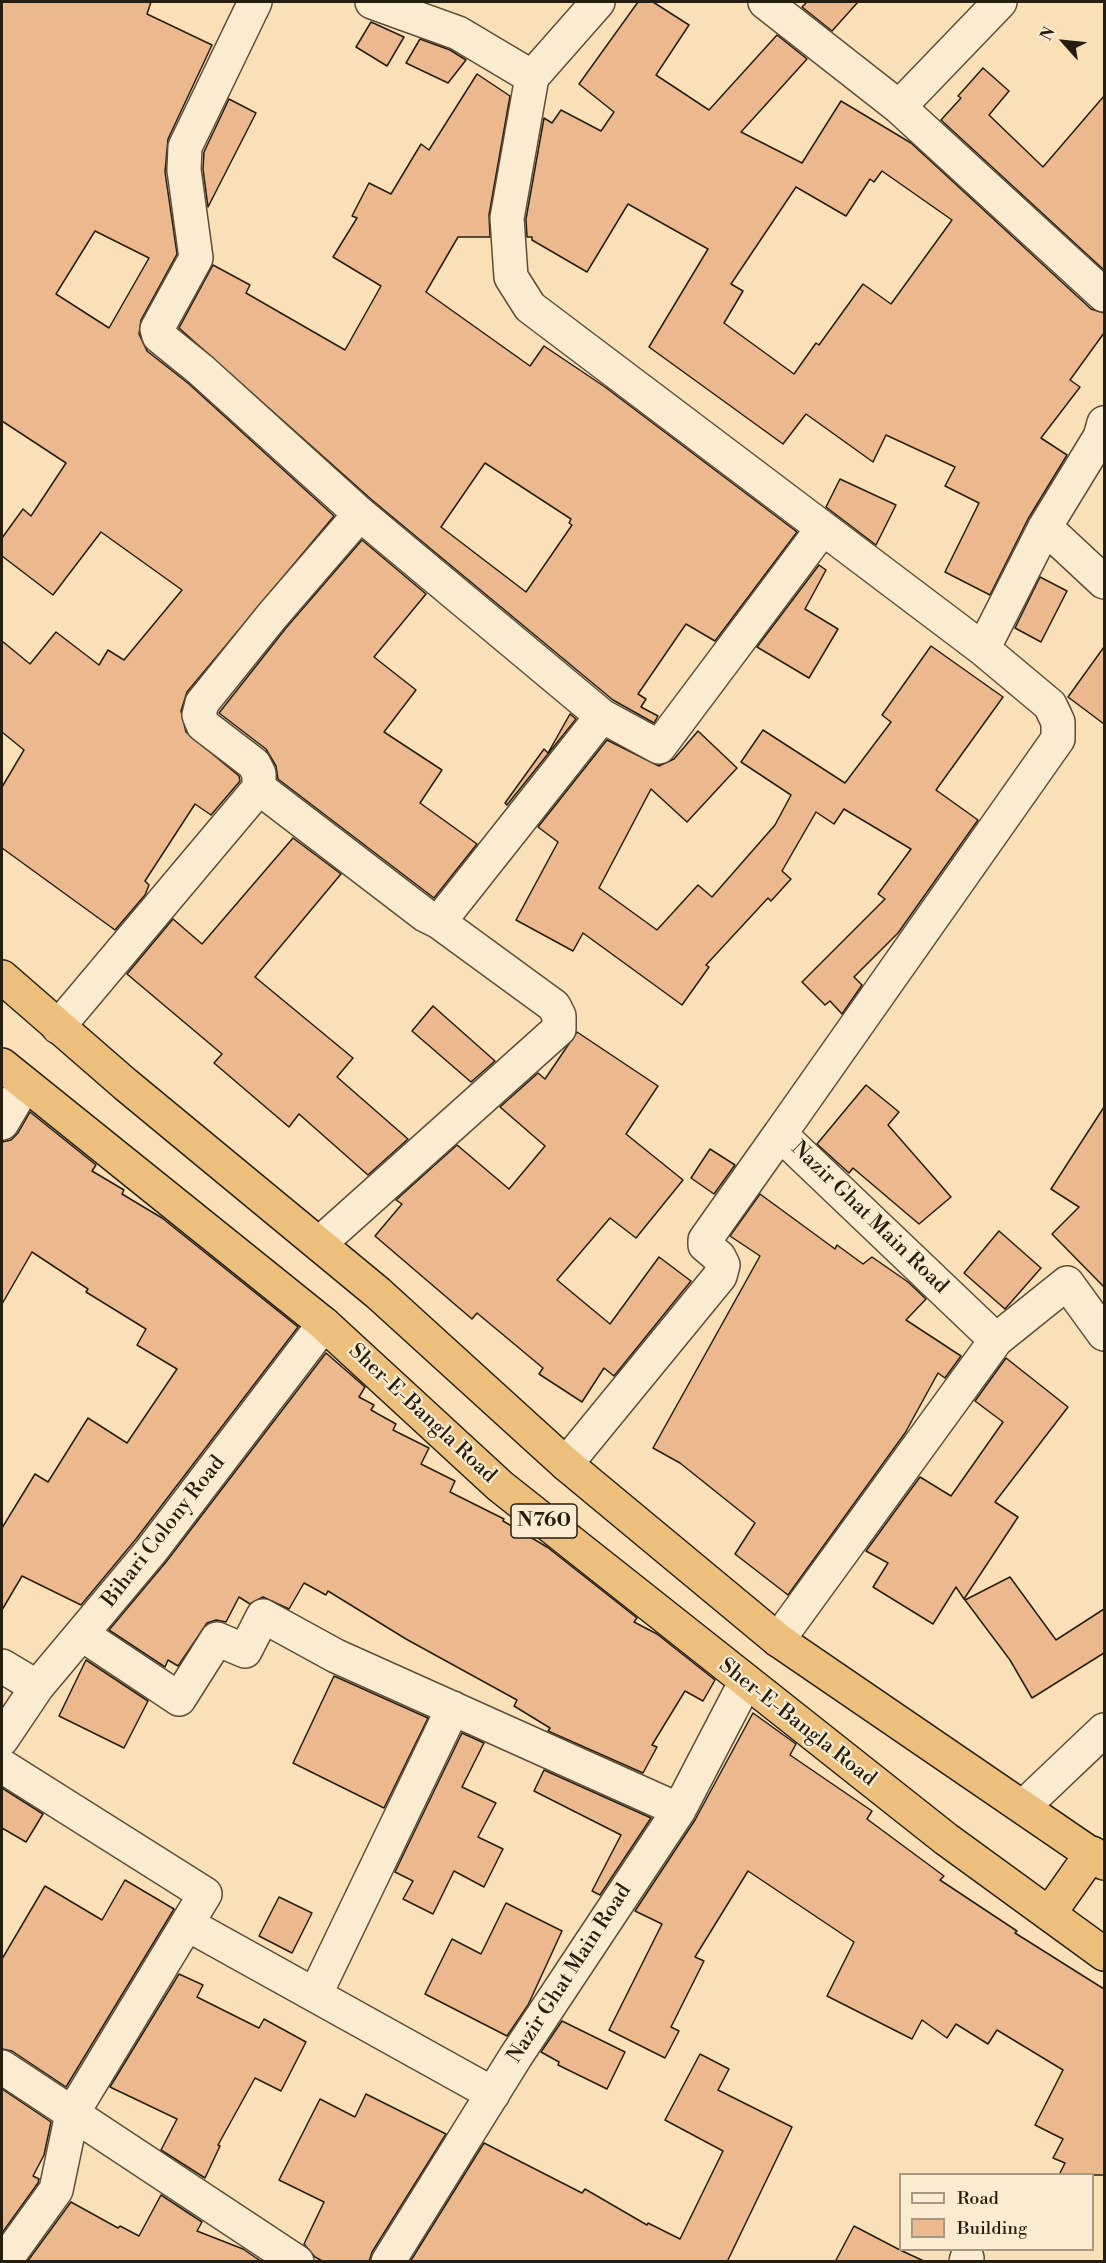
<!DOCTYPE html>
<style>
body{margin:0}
#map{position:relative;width:1106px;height:2263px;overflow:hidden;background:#f9e0b7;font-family:"Libre Bodoni",serif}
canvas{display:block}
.frame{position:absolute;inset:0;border:3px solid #261d11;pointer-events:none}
.legend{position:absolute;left:899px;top:2173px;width:195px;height:78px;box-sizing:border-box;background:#fbebd0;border:2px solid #a69984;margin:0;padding:8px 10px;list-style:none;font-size:18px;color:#261d11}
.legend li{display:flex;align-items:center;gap:12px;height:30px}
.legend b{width:30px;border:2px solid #a69984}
.north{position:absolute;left:1034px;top:12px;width:60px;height:60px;-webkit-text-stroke:4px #fbebd0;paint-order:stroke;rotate:297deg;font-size:16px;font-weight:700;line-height:24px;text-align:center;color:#261d11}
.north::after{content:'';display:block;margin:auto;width:21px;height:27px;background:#261d11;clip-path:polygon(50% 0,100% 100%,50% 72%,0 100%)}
</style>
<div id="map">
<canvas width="1106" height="2263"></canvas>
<div class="frame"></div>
<ul class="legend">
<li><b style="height:8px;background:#fbebd0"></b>Road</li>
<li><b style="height:16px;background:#ecb88d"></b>Building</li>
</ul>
<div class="north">N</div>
</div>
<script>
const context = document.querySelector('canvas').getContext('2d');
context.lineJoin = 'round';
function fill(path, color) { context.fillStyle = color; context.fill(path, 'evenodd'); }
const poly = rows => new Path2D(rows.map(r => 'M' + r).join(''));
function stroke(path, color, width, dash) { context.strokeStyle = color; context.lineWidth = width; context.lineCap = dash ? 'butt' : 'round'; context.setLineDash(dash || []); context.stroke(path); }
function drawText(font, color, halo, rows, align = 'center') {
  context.font = font + ' "Libre Bodoni",serif'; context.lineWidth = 4.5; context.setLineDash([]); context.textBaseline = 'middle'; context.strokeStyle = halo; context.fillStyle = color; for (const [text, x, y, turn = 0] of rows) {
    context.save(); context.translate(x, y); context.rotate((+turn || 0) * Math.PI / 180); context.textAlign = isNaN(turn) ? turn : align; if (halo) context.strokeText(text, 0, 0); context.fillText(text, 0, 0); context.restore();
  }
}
const building = poly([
 [2,2,151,2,147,14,212,45,168,139,165,172,177,254,141,320,139,334,147,351,189,384,334,516,187,692,181,711,186,732,239,776,240,781,211,815,195,804,145,881,149,885,145,895,115,930,2,848,2,787,24,750,2,732,2,641,30,664,56,632,99,665,108,650,124,660,182,590,101,532,53,595,2,556,2,538,23,509,31,516,66,463,2,421,2,2],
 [95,231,149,258,109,328,56,294,95,231],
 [638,2,653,2,689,25,656,75,709,110,777,35,807,59,741,132,802,163,841,101,911,143,1091,309,1104,313,1104,333,1070,380,1080,387,1041,438,1067,455,1028,519,990,595,945,572,979,503,945,486,955,467,886,435,873,462,806,414,783,444,649,347,708,249,628,204,587,272,532,240,532,237,527,237,526,219,544,118,552,123,561,110,601,131,614,112,579,84,638,2],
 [882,171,952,220,891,304,863,284,819,345,816,343,794,374,724,323,743,291,731,284,796,187,846,216,870,179,874,182,882,171],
 [807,2,858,2,832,31,802,7,807,2],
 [371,22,404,37,387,66,356,47,371,22],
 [420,39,450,50,466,60,448,83,406,63,420,39],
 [983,68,1009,91,989,115,1043,167,1104,96,1104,270,941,120,961,98,958,96,983,68],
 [477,74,510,96,489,215,490,237,458,237,426,292,530,366,544,346,605,387,797,532,715,641,686,624,638,694,646,699,641,707,658,716,654,723,613,700,372,500,179,328,213,265,250,285,246,293,345,350,381,286,333,257,357,218,352,216,369,183,391,194,421,144,429,150,477,74],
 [485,463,571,519,569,523,572,525,526,592,441,527,485,463],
 [229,99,256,113,208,207,203,169,204,152,229,99],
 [840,479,896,505,876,545,826,507,840,479],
 [362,540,426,594,374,657,416,690,384,732,442,770,420,803,477,844,434,898,278,779,276,766,266,749,219,713,286,628,362,540],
 [819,565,826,570,805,609,838,629,809,678,757,647,819,565],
 [1040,577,1067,591,1041,642,1015,628,1040,577],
 [931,646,1003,697,936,790,978,820,898,933,854,977,862,985,842,1014,830,1001,825,1005,802,982,885,899,878,894,911,849,844,809,834,824,816,812,782,871,791,879,771,901,768,898,706,965,709,967,682,1005,583,933,573,951,516,920,558,842,538,827,607,740,659,766,674,759,698,731,737,768,687,822,651,789,599,888,657,930,698,885,712,897,775,825,791,795,741,762,763,730,845,783,891,722,882,715,931,646],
 [1104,647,1104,724,1068,697,1104,647],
 [570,714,576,719,507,805,505,803,544,749,548,753,570,714],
 [293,838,341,874,255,977,353,1058,337,1077,408,1139,368,1175,299,1114,289,1127,214,1063,222,1054,127,974,173,919,202,944,293,838],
 [433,1006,495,1061,471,1082,412,1031,433,1006],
 [577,1032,658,1086,626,1134,683,1180,636,1238,610,1218,557,1280,610,1324,659,1257,691,1281,614,1376,604,1368,582,1402,539,1374,543,1368,477,1313,472,1319,375,1236,402,1204,396,1200,457,1145,509,1189,545,1146,500,1107,538,1073,545,1079,577,1032],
 [866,1085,899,1112,888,1125,951,1197,919,1224,853,1168,849,1173,817,1144,866,1085],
 [1104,1107,1104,1287,1052,1234,1079,1207,1051,1189,1104,1107],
 [30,1112,96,1165,92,1171,124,1190,122,1194,162,1218,298,1327,136,1539,81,1605,22,1576,2,1610,2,1528,35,1474,48,1482,88,1418,127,1443,177,1369,137,1345,146,1329,86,1292,88,1289,32,1252,2,1304,2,1142,11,1140,18,1133,30,1112],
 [710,1149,735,1165,714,1194,691,1178,710,1149],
 [760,1194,835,1249,837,1245,863,1264,872,1257,908,1282,926,1299,906,1320,961,1356,945,1378,938,1373,905,1433,788,1595,735,1554,755,1523,680,1463,653,1448,760,1256,730,1236,760,1194],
 [999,1231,1041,1268,1005,1309,964,1273,999,1231],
 [326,1353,365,1387,359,1397,374,1405,371,1410,396,1424,393,1430,429,1448,421,1464,455,1481,450,1492,504,1519,503,1521,547,1547,637,1618,634,1622,657,1634,715,1680,703,1701,685,1691,652,1745,657,1747,643,1773,548,1731,550,1728,514,1706,517,1700,406,1639,328,1591,326,1595,304,1583,289,1609,263,1597,250,1604,239,1597,226,1622,216,1620,207,1623,178,1666,168,1660,165,1667,109,1630,166,1562,326,1353],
 [1006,1358,1068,1407,995,1502,1018,1517,964,1599,956,1587,933,1624,873,1587,888,1563,866,1551,920,1477,951,1496,1003,1422,975,1401,1006,1358],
 [1010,1577,1056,1640,1104,1609,1104,1653,1032,1698,1010,1660,965,1600,1010,1577],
 [86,1660,148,1701,124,1748,59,1716,86,1660],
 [334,1676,428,1718,384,1808,293,1763,334,1676],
 [753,1713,796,1744,790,1755,872,1811,867,1819,944,1876,940,1880,1017,1931,1015,1933,1104,1989,1104,2175,1059,2175,1065,2163,1053,2158,1063,2139,1035,2125,1063,2070,997,2030,988,2044,956,2024,947,2038,922,2020,912,2039,827,1996,854,1942,748,1871,695,1957,704,1961,671,2027,679,2031,665,2058,609,2030,662,1924,635,1911,695,1820,753,1713],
 [462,1733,484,1743,462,1787,496,1803,478,1837,503,1849,484,1887,454,1871,433,1914,403,1899,413,1881,395,1872,462,1733],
 [544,1770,651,1818,600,1895,592,1891,621,1835,534,1791,544,1770],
 [2,1788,43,1814,26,1842,2,1828,2,1788],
 [125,1880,174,1909,66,2087,12,2051,2,2049,2,1959,45,1886,102,1920,125,1880],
 [279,1897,312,1913,292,1953,259,1936,279,1897],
 [506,1903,562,1931,528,2005,507,2036,425,1994,452,1939,481,1954,506,1903],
 [179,1974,203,1985,197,1997,259,2028,264,2019,306,2042,281,2091,255,2078,218,2145,220,2146,205,2178,161,2150,177,2119,110,2087,179,1974],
 [562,2021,625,2052,607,2089,558,2065,559,2062,541,2052,562,2021],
 [700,2054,729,2069,718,2090,792,2127,727,2262,410,2262,484,2143,582,2193,585,2189,647,2225,648,2223,680,2239,723,2151,665,2120,700,2054],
 [2,2089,51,2122,44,2155,33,2176,39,2179,38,2183,2,2233,2,2089],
 [366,2094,446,2134,372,2252,369,2262,324,2262,315,2257,304,2244,324,2202,279,2180,320,2099,355,2117,366,2094],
 [161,2195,202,2222,197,2231,243,2249,262,2262,27,2262,71,2202,118,2228,120,2226,139,2236,161,2195],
 [854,2226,900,2250,926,2262,835,2262,854,2226]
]);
fill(building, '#ecb88d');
stroke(building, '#261d11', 1.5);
const minor = poly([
 [255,2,185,147,184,170,196,258,157,329,159,336,201,370,360,514,602,716],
 [372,2,458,33,532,77,598,2],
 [765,2,899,107],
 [1000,2,899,107,1104,295],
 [532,77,507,218,511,277,530,307,983,649,1045,527,1104,582],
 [1045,527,1100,437,1104,423],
 [259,788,259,774,254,764,203,725,199,715,202,703,272,616,360,514],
 [58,1027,259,788,425,915,439,922],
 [2,1123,25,1084],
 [319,1244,559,1029,559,1016,554,1006,439,922,602,716,659,747,823,528],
 [996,1340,1067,1283,1104,1334],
 [566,1464,720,1276,723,1265,719,1257,705,1245,705,1240,780,1134],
 [83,1635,179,1699,217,1639,245,1651,263,1616,336,1656,679,1810],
 [778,1640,996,1340,780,1134,1058,739,1058,722,1050,705,983,649],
 [2,1666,37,1687],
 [2,1739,37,1687,151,1551,324,1324],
 [2,1766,205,1894,72,2114,56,2190,4,2262],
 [1024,1806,1104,1730],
 [187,1924,493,2094],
 [315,1995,453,1708],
 [2,2067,297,2262],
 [388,2262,516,2056,679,1810,745,1683],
 [966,2262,967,2258]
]);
const trunk = poly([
 [2,977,125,1084,378,1293,566,1464,778,1640,1104,1863],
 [2,1065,324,1324,500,1486,946,1839,1104,1954],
 [1049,1914,1092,1853]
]);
stroke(minor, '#5b4e3a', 36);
stroke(trunk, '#261d11', 36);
stroke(minor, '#fbebd0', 33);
stroke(trunk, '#ecc07c', 33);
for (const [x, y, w] of [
 [544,1521,66]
]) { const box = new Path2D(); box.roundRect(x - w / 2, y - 17, w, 34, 4.5); context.fillStyle = '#fbebd0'; context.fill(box); stroke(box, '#261d11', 1.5); }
drawText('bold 20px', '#261d11', null, [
 ["N760",544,1521]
]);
drawText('21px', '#261d11', '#fbebd0', [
 ["Nazir Ghat Main Road",869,1218,44],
 ["Sher-E-Bangla Road",422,1414,43],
 ["Bihari Colony Road",164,1532,-52],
 ["Sher-E-Bangla Road",797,1723,38],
 ["Nazir Ghat Main Road",570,1974,-57]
]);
</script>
